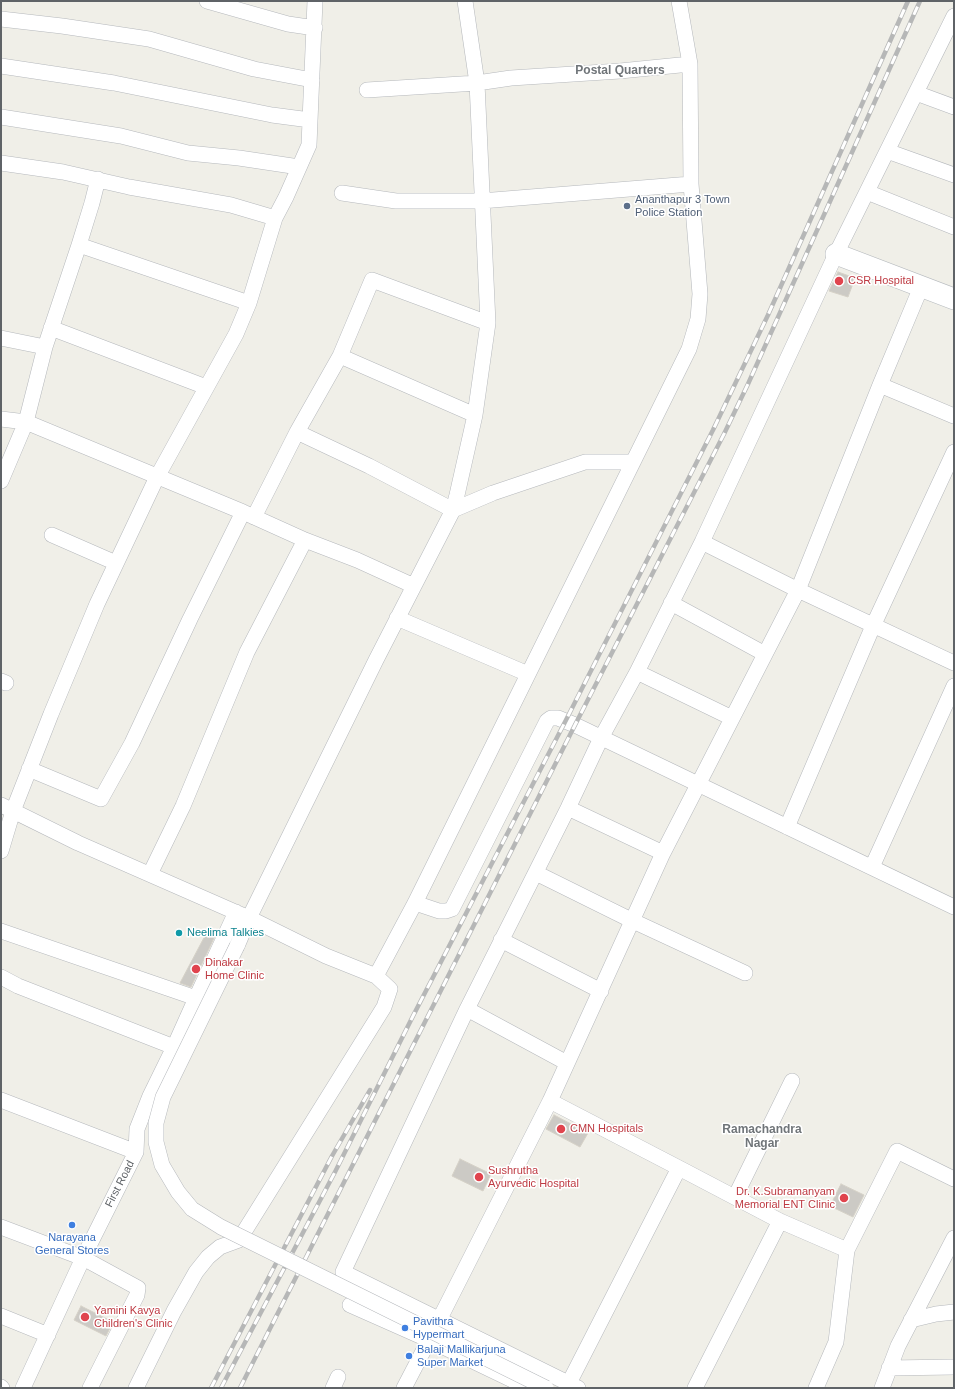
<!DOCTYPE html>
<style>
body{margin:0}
#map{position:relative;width:955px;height:1389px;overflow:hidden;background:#f0efe8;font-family:Helvetica,sans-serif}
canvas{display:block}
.frame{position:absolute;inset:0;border:2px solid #5f6367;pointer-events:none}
</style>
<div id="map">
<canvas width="955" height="1389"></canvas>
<div class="frame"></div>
</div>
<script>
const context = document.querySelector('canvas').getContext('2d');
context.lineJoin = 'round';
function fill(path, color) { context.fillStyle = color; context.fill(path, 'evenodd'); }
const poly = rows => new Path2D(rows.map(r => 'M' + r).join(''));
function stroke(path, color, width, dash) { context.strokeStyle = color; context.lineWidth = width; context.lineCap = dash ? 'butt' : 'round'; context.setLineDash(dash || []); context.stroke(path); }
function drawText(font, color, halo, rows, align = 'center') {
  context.font = font + ' Helvetica,sans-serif'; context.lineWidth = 3; context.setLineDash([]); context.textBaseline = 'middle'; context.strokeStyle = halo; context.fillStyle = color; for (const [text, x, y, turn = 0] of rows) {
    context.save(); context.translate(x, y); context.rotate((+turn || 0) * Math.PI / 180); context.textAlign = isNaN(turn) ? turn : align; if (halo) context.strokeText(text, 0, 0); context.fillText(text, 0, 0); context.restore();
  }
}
const building = poly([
 [838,272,855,278,848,297,829,291,838,272],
 [207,932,215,936,191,987,180,983,207,932],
 [554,1115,588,1133,580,1147,546,1129,554,1115],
 [460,1159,491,1174,483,1191,452,1176,460,1159],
 [841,1184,864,1195,853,1217,830,1206,841,1184],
 [81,1306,113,1322,106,1336,74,1320,81,1306]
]);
fill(building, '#cccac5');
stroke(building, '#d5d1c7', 1);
const street = poly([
 [207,1,288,24,315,28],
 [1,19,62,26,149,39,254,69,312,80],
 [1,66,114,83,272,115,310,120],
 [367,90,477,83,511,78,620,71,690,64],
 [916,93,954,107],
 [1,117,121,136,188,153,239,158,299,167],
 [887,151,954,175],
 [1,163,63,172,129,187,231,205,275,218],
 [867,192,954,227],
 [342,193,396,201,481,201,691,184],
 [79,245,249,303],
 [51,328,206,387],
 [1,338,45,347,26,422,1,481],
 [45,347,79,245,92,203,98,179],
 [340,356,475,415],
 [880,385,954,416],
 [1,419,26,422,243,512,305,540,357,560,414,586],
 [297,432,369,466,453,510,493,493,585,462,633,462],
 [254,517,297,432,340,356,372,280,488,323],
 [52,535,116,563],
 [702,542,798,590,954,663],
 [671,603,765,654],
 [397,618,528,674],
 [637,672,732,718],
 [1,681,6,683],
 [29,769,101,799,132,743,190,619,243,512],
 [1,805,78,843,249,918,326,956,376,976,390,989,384,1007,239,1240,220,1247,208,1257,196,1272,174,1311,136,1388],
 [568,808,663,853],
 [787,827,873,626,954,452],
 [1,851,13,811,51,714,97,604,157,477,236,334,249,303,275,218,286,197,309,145,315,1],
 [872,867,954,686],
 [536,873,633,921,745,973],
 [150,874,183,806,247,652,305,540],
 [415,903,439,911,446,911,452,909,547,721,551,718,558,718,575,725,954,907],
 [1,931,196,998],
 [501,940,601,991],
 [237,946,249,918,376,660,453,510,457,495,475,415,488,323,477,83,465,1],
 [376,976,415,903,689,349,698,319,700,294,691,184,690,64,679,1],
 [1,977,18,986,174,1047],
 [467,1009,567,1063],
 [1,1100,136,1152],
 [550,1101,679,1168,569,1383],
 [679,1168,780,1221,847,1250,836,1342,816,1388],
 [735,1197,792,1081],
 [1,1227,83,1258,138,1288,137,1295,90,1388],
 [847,1250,897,1151,954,1179],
 [350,1305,429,1340,550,1101,663,853,798,590,880,385,921,287],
 [1,1316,48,1335],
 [911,1320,936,1314,954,1312],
 [889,1368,954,1367],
 [1,1387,2,1388],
 [23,1388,83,1258,136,1152,137,1129,150,1096,174,1047,196,998,236,912],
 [333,1388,338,1377],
 [404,1388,429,1340,529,1388],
 [578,1388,343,1272,467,1009,568,808,601,738,637,672,702,542,836,254,954,16],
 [695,1388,780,1221],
 [882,1388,898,1346,954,1238]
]);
const secondary = poly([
 [836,254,954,299]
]);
stroke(street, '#b5b8bc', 16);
stroke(secondary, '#b6babe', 22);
stroke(street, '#fff', 15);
stroke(secondary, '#fff', 21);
const rail = poly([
 [211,1388,332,1156,370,1090],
 [221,1388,335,1172,414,1014,565,722,713,430,768,315,908,1],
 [240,1388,575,725,724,434,748,384,920,1]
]);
stroke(rail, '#b6b7b7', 4.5);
stroke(rail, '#fff', 3, [9]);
const streetBridge = poly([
 [237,946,163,1097,156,1123,156,1142,162,1165,178,1192,192,1209,221,1227,546,1388]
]);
stroke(streetBridge, '#b5b8bc', 16, []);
stroke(streetBridge, '#fff', 15);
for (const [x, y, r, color] of [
 [627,206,4,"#5c6f8a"],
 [839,281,5,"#e0444e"],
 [179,933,4,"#0f9aa8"],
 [196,969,5,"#e0444e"],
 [561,1129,5,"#e0444e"],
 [479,1177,5,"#e0444e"],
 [844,1198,5,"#e0444e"],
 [72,1225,4,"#3f7fe0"],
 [85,1317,5,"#e0444e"],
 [405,1328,4,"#3f7fe0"],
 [409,1356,4,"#3f7fe0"]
]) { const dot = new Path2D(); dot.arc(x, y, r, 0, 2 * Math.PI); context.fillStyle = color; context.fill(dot); stroke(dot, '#fff', 1.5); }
drawText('11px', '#4e5e75', '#fff', [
 ["Ananthapur 3 Town",635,200],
 ["Police Station",635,213]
], 'left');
drawText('11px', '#be3a42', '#fff', [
 ["CSR Hospital",848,281],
 ["Dinakar",205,963],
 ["Home Clinic",205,976],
 ["CMN Hospitals",570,1129],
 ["Sushrutha",488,1171],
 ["Ayurvedic Hospital",488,1184],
 ["Dr. K.Subramanyam",835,1192,"right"],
 ["Memorial ENT Clinic",835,1205,"right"],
 ["Yamini Kavya",94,1311],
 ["Children's Clinic",94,1324]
], 'left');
drawText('11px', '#0d838f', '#fff', [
 ["Neelima Talkies",187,933]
], 'left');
drawText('11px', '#5f6367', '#fff', [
 ["First Road",120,1184,-63]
]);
drawText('11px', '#366cbe', '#fff', [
 ["Narayana",72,1238,"center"],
 ["General Stores",72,1251,"center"],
 ["Pavithra",413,1322],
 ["Hypermart",413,1335],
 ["Balaji Mallikarjuna",417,1350],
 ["Super Market",417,1363]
], 'left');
drawText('bold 12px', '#707579', '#fff', [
 ["Postal Quarters",620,71],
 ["Ramachandra",762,1130],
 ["Nagar",762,1144]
]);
</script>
